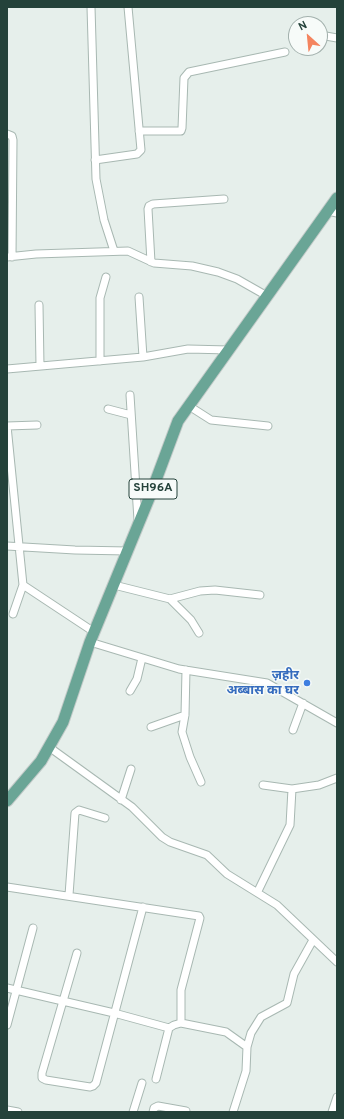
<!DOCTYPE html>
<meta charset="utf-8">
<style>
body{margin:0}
#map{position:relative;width:344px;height:1119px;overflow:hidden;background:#e6efeb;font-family:Overpass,sans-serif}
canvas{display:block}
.frame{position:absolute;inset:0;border:8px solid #24423a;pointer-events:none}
.north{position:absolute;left:288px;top:16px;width:40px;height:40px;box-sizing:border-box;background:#f7fbf9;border:1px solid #a3b1ad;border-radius:50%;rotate:333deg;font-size:11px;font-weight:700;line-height:16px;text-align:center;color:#24423a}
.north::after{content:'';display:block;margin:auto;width:14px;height:18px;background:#f4845f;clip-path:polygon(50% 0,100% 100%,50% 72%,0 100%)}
</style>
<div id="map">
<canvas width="344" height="1119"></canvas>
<div class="frame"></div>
<div class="north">N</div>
</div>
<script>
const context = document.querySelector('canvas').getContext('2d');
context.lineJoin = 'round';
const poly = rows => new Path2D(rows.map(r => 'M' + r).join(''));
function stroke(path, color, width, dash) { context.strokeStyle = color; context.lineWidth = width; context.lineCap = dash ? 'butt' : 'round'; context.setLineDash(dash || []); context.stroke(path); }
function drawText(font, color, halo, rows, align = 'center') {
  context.font = font + ' Overpass,"Noto Sans Devanagari",sans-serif'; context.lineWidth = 3; context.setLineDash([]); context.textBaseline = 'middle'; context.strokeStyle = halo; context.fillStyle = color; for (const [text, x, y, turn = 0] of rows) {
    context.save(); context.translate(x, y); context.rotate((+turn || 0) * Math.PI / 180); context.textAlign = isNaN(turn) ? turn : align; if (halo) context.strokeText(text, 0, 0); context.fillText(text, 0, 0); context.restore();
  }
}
const street = poly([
 [91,7,96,179,104,220,114,251],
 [320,35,337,38],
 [139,131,181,131,182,128,184,78,189,72,285,52],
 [7,134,12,136,13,140,12,257],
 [95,160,137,154,141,150,128,7],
 [328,211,337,213],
 [7,257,36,254,128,251,154,263,192,266,218,272,237,279,267,296],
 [151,262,148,209,149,206,153,204,224,199],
 [139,297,143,357],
 [39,305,40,366],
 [100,361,100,298,106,277],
 [7,369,143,357,188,349,229,350],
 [130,395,138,520],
 [189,406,211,420,268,426],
 [108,409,131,415],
 [7,426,23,585,94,632],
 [7,426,37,425],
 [7,546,75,550,128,551],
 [114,585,170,599,200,591,215,590,260,595],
 [170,599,191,620,199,633],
 [13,614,23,585],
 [90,642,179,669,267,683,337,723],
 [186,670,185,715,182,732,190,757,201,782],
 [130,691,137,679,142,658],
 [151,727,185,715],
 [293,730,303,703],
 [49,747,132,807,162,837,170,842,207,855,227,874,277,905,337,962],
 [263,785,292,789,319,785,337,778],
 [121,800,131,769],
 [7,887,199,916,200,918,181,990,181,1023],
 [258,891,290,825,292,789],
 [69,895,75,813,79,810,105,818],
 [77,953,42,1073,42,1078,46,1080,90,1087,93,1086,96,1083,143,907],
 [7,988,114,1013,169,1028],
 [7,1025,33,928],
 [156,1079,169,1028,174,1025,181,1023,226,1032,247,1047],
 [7,1110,18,1112],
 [133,1112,142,1083],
 [153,1112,154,1108,158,1106,186,1111],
 [233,1112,246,1071,247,1047,251,1033,261,1017,287,1003,294,974,313,940],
 [332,1112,337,1097]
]);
const primary = poly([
 [7,801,41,761,63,722,90,642,150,496,178,421,337,198]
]);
stroke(street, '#a8b8b2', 9);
stroke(primary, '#c2cac8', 13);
stroke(street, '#fff', 7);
stroke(primary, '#6aa596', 11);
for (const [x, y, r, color] of [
 [307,683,4,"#3f7fe0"]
]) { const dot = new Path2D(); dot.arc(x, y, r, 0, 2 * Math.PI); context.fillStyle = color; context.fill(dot); stroke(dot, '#f7fbf9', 1.5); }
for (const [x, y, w] of [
 [153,489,48]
]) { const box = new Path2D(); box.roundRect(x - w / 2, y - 10, w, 20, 3); context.fillStyle = '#f7fbf9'; context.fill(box); stroke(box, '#24423a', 1); }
drawText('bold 12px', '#24423a', null, [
 ["SH96A",153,489]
]);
drawText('bold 13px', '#366cbe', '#f7fbf9', [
 ["ज़हीर",299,676],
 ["अब्बास का घर",299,691]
], 'right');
</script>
